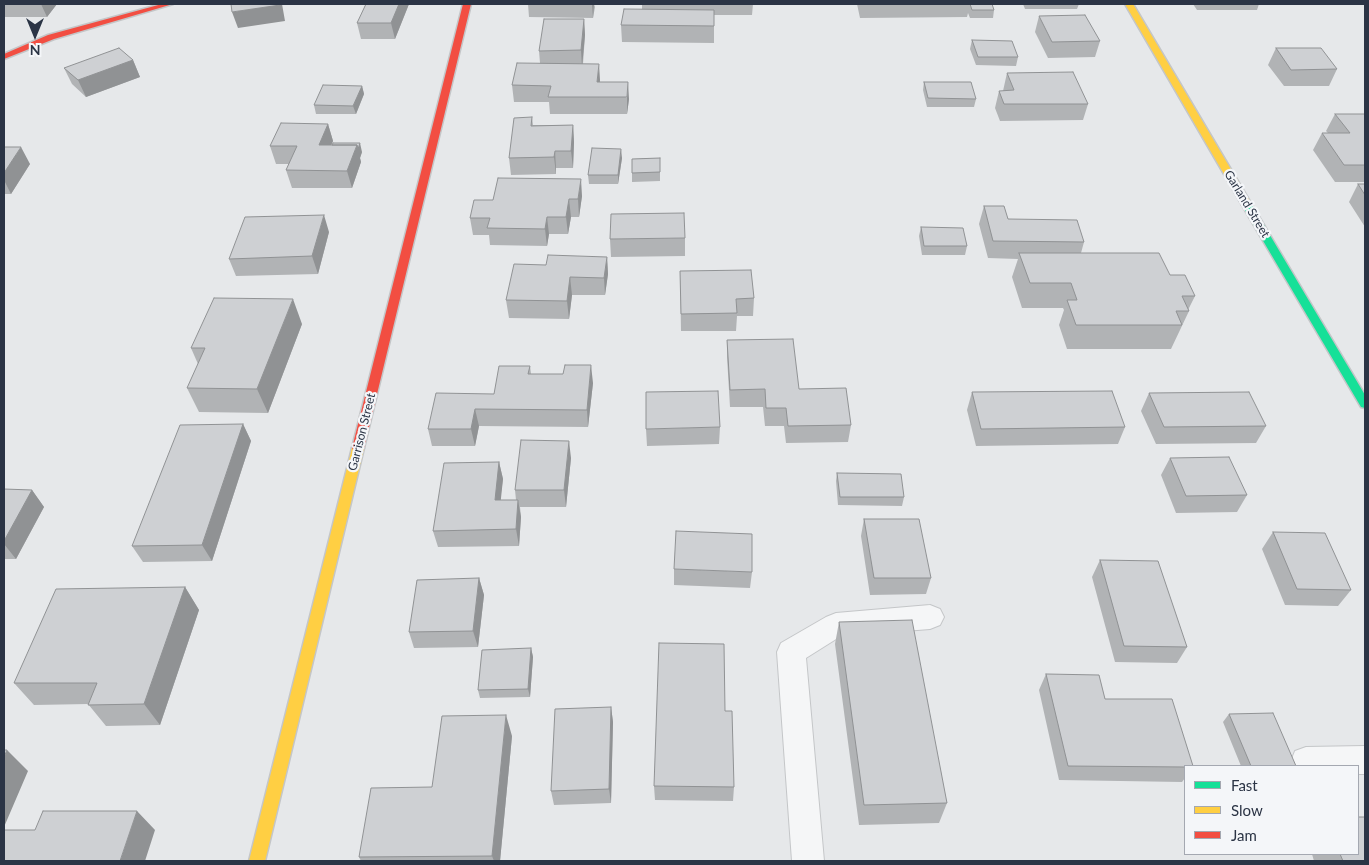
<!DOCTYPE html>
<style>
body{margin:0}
#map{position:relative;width:1369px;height:865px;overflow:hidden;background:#e6e8ea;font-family:Lato,sans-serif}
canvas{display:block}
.frame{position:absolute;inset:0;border:5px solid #2b3445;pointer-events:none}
.legend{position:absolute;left:1184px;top:765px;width:175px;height:90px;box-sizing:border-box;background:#f4f6f9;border:1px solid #a4a8b1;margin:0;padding:6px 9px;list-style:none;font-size:15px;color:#2b3445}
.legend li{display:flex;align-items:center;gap:10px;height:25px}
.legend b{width:25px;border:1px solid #a4a8b1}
.north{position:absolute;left:10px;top:10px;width:50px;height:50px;-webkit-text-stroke:4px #f4f6f9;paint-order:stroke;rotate:180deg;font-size:14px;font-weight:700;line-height:20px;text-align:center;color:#2b3445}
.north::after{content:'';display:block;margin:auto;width:18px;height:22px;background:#2b3445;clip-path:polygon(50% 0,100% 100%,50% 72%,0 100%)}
</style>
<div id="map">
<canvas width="1369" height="865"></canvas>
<div class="frame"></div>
<ul class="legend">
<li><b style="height:6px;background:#16e098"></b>Fast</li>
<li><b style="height:6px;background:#ffcf43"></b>Slow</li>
<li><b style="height:6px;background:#f24e42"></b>Jam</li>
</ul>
<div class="north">N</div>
</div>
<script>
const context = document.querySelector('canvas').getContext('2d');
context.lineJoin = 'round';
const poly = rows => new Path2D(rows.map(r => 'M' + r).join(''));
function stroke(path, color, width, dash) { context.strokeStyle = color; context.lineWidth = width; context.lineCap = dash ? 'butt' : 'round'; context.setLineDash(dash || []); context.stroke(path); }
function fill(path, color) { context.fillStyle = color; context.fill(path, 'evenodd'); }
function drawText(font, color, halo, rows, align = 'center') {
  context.font = font + ' Lato,sans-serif'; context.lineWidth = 4.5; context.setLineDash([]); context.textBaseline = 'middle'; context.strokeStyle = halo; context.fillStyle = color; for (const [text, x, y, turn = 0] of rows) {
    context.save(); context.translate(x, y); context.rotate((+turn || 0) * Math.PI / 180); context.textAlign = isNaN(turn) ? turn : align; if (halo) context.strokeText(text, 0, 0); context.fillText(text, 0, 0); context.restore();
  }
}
const lane = poly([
 [930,605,940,609,944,617,940,625,930,629,841,636,806,658,824,861,792,861,777,652,781,643,826,617,836,613,930,605],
 [1365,746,1365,774,1358,774,1358,766,1293,766,1291,761,1295,751,1306,747,1365,746]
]);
const fast = poly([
 [1247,202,1252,205,1365,395,1365,408,1361,407,1242,205,1247,202]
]);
const slow = poly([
 [1125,4,1133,4,1252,205,1250,207,1244,207,1242,205,1125,4],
 [358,444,362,445,364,448,265,861,249,861,352,448,354,445,358,444]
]);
const jam = poly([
 [162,4,173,4,54,39,4,59,4,54,48,35,162,4],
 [463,4,471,4,364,448,362,451,358,452,354,451,352,448,463,4]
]);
stroke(lane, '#c4c6c8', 2);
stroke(fast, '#c4c6c8', 3);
stroke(slow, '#c4c6c8', 3);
stroke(jam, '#c4c6c8', 3);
fill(lane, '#f5f6f7');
fill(fast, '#16e098');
fill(slow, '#ffcf43');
fill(jam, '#f24e42');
fill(poly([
 [4,4,57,4,47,17,4,17],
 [366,4,409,4,395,39,361,39,357,23],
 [528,4,594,4,595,7,593,18,529,17],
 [642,4,753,4,752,15,714,15,714,43,622,42,621,25,642,9],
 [857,4,992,4,994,10,993,18,970,18,968,13,967,17,860,18],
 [1023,4,1079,4,1077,9,1025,9],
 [1193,4,1259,4,1257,10,1197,10],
 [1039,16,1100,41,1095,57,1048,58,1035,32],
 [584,19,585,35,583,64,600,80,600,82,629,99,627,114,550,114,549,102,514,102,512,85,540,63,539,51],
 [972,40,1018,57,1016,66,976,65,970,49],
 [1276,48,1337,69,1329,86,1284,86,1268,65],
 [133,60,140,77,86,97,72,84,64,68],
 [1007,73,1088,104,1083,120,1000,121,995,108,999,91,1003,91],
 [924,82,976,99,974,107,927,107,923,90],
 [362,86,364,94,356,114,316,114,314,105],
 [1335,114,1365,114,1365,182,1335,182,1313,150,1322,133,1328,133,1326,131],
 [532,117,533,125,573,125,574,142,573,168,556,168,556,174,511,175,509,158],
 [328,124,333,141,331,145,362,152,360,158,361,162,352,188,292,188,286,170,289,164,276,164,270,146],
 [4,147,30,164,11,194,4,194],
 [622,158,618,184,589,184,588,175],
 [660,158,660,181,632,182,632,159],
 [1358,184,1365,184,1365,227,1349,202],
 [582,196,579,217,571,217,568,234,549,234,547,246,490,245,489,235,473,235,470,218,493,200],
 [984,206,1008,219,1084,242,1081,253,1170,275,1195,296,1188,310,1189,311,1171,349,1067,349,1059,325,1064,310,1063,308,1022,308,1012,277,1018,259,988,258,979,224],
 [921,227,967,246,965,255,922,255,919,236],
 [329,232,318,274,236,276,229,259],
 [685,238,685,256,611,257,610,239],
 [607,257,608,274,605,295,572,295,569,319,509,318,506,300,546,265],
 [680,271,754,298,753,316,737,316,736,331,681,331],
 [302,324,268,413,199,412,187,388,198,364,191,348],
 [727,340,851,425,848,442,786,443,784,426,765,426,763,407,730,407,727,357],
 [530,366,531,374,593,383,588,427,479,426,475,446,432,446,428,429,494,394],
 [972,392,1125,427,1118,444,976,446,967,410],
 [1149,393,1266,426,1256,443,1156,444,1141,411],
 [243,424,251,441,212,561,143,562,132,546],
 [720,427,719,444,647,446,646,429],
 [571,458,566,507,520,507,521,517,519,546,438,547,433,531,499,462,503,479,500,500,516,500,515,490],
 [1170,458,1247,495,1237,512,1176,513,1161,475],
 [837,473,904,497,902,506,838,505,836,481],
 [4,489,32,490,44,507,16,559,4,559],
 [864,519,931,578,926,594,870,595,861,536],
 [1273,532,1351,590,1338,606,1285,605,1262,549],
 [1100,560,1187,647,1177,663,1115,662,1092,577],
 [674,569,752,572,750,588,674,585],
 [479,578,484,595,478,647,414,648,409,632],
 [185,587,199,610,160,725,106,726,88,704,34,705,14,683],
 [839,622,947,803,939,823,859,825,835,644],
 [531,648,533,657,530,697,480,698,478,690],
 [1046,674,1105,699,1185,766,1185,778,1182,782,1059,780,1039,690],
 [611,707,613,722,611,803,554,805,551,791],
 [725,711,734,787,733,801,655,800,654,786],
 [1229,714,1296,766,1241,766,1223,722],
 [512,736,500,861,361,861,359,857,432,787],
 [1312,854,1358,854,1365,861,1314,861]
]), '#b1b3b5');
fill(poly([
 [41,4,57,4,47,17],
 [282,4,285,21,238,28,232,12],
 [399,4,409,4,395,39,391,23],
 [592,4,594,4,593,18],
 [584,19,585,35,582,67,581,50],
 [133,60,140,77,86,97,78,80],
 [599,64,600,80,598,98,597,82],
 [628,82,629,99,627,114,627,97],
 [362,86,364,94,356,114,353,106],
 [328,124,333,141,324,162,319,145],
 [573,125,574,142,573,168,571,151],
 [360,143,362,152,360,158,361,162,352,188,347,171,357,145],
 [21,147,30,164,11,194,4,180,4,173],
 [621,149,622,158,618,184,618,175],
 [555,151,556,168,556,174,554,157],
 [581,179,582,196,579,217,578,199],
 [569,199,571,217,568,234,566,217],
 [324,215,329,232,318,274,312,256],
 [547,217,549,234,547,246,545,229],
 [607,257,608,274,605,295,604,278],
 [570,277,572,295,569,319,567,301],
 [293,299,302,324,268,413,257,389],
 [591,365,593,383,588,427,587,410],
 [475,409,479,426,475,446,471,429],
 [243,424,251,441,212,561,202,545],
 [569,441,571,458,566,507,564,490],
 [499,462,503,479,499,517,495,500],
 [32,490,44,507,16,559,4,544,4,541],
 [518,500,521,517,519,546,516,529],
 [479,578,484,595,478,647,473,631],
 [185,587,199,610,160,725,144,704],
 [531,648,533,657,530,697,528,689],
 [611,707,613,722,611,803,609,789],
 [506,715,512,736,500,861,494,861,492,856],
 [7,750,28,771,4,827,4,757],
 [137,811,155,830,145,861,120,861]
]), '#909294');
const building = poly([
 [231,4,280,4,280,5,232,12,231,4],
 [366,4,399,4,391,23,357,23,366,4],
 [970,4,992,4,994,10,972,10,970,4],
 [624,9,714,10,714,26,621,25,624,9],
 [1085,15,1100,41,1052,42,1039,16,1085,15],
 [544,19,584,19,581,50,539,51,544,19],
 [972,40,1012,41,1018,57,978,57,972,40],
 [119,48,133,60,78,80,64,68,119,48],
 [1276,48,1321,48,1337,69,1291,70,1276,48],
 [517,63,599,64,597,82,628,82,627,97,548,97,551,86,512,85,517,63],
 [1073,72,1088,104,1004,104,999,91,1014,90,1007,73,1073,72],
 [924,82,971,82,976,99,928,98,924,82],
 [323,85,362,86,353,106,314,105,323,85],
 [1335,114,1365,114,1365,165,1344,165,1322,133,1350,133,1335,114],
 [532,117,531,126,573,125,571,151,555,151,554,157,509,158,514,118,532,117],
 [281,123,328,124,319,145,357,145,347,171,286,170,297,146,270,146,281,123],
 [333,143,360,143,358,149,357,145,332,145,333,143],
 [4,147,21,147,4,173,4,147],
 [592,148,621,149,618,175,588,175,592,148],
 [660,158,660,172,632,173,632,159,660,158],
 [498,178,581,179,578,199,569,199,566,217,547,217,545,229,487,228,490,218,470,218,474,200,493,200,498,178],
 [1358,184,1365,184,1365,195,1358,184],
 [984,206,1004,206,1008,219,1077,220,1084,242,993,241,984,206],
 [684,213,685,238,610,239,611,214,684,213],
 [324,215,312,256,229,259,245,217,324,215],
 [921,227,963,228,967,246,924,246,921,227],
 [1019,253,1159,253,1170,275,1185,275,1195,296,1182,296,1189,311,1176,311,1182,325,1076,325,1067,300,1077,300,1071,283,1030,283,1019,253],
 [548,255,607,257,604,278,570,277,567,301,506,300,514,264,546,265,548,255],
 [751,270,754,298,736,299,737,313,681,314,680,271,751,270],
 [214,298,293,299,257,389,187,388,205,348,191,348,214,298],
 [793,339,799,389,846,388,851,425,788,426,786,408,766,408,765,389,730,390,727,340,793,339],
 [565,365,591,365,587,410,475,409,471,429,428,429,436,393,494,394,499,366,530,366,528,374,563,374,565,365],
 [718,391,720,427,646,429,646,392,718,391],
 [1112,391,1125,427,981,429,972,392,1112,391],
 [1249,392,1266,426,1164,427,1149,393,1249,392],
 [243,424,202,545,132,546,180,425,243,424],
 [521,440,569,441,564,490,515,490,521,440],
 [1229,457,1247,495,1186,496,1170,458,1229,457],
 [499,462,495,500,518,500,516,529,433,531,444,463,499,462],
 [837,473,901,474,904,497,840,497,837,473],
 [4,489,32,490,4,541,4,489],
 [864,519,919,519,931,578,874,578,864,519],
 [676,531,752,534,752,572,674,569,676,531],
 [1273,532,1325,533,1351,590,1297,589,1273,532],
 [1100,560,1158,561,1187,647,1124,646,1100,560],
 [479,578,473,631,409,632,417,580,479,578],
 [185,587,144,704,88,705,97,683,14,683,56,589,185,587],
 [912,620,947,803,864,805,839,622,912,620],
 [659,643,724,644,725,711,732,711,734,787,654,786,659,643],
 [531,648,528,689,478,690,482,650,531,648],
 [1046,674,1099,675,1105,699,1172,699,1193,766,1185,766,1185,767,1068,766,1046,674],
 [611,707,609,789,551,791,555,709,611,707],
 [1273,713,1296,766,1251,766,1229,714,1273,713],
 [506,715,492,856,359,857,371,788,432,787,442,716,506,715],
 [4,750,7,750,4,757,4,750],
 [43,811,137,811,120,861,4,861,4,830,35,830,43,811],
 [1358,817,1365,817,1365,861,1343,861,1340,854,1358,854,1358,817]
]);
fill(building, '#ced0d3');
stroke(building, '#909294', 1);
drawText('12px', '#2b3445', '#f4f6f9', [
 ["Garland Street",1247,204,59],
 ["Garrison Street",362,432,-76]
]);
</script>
